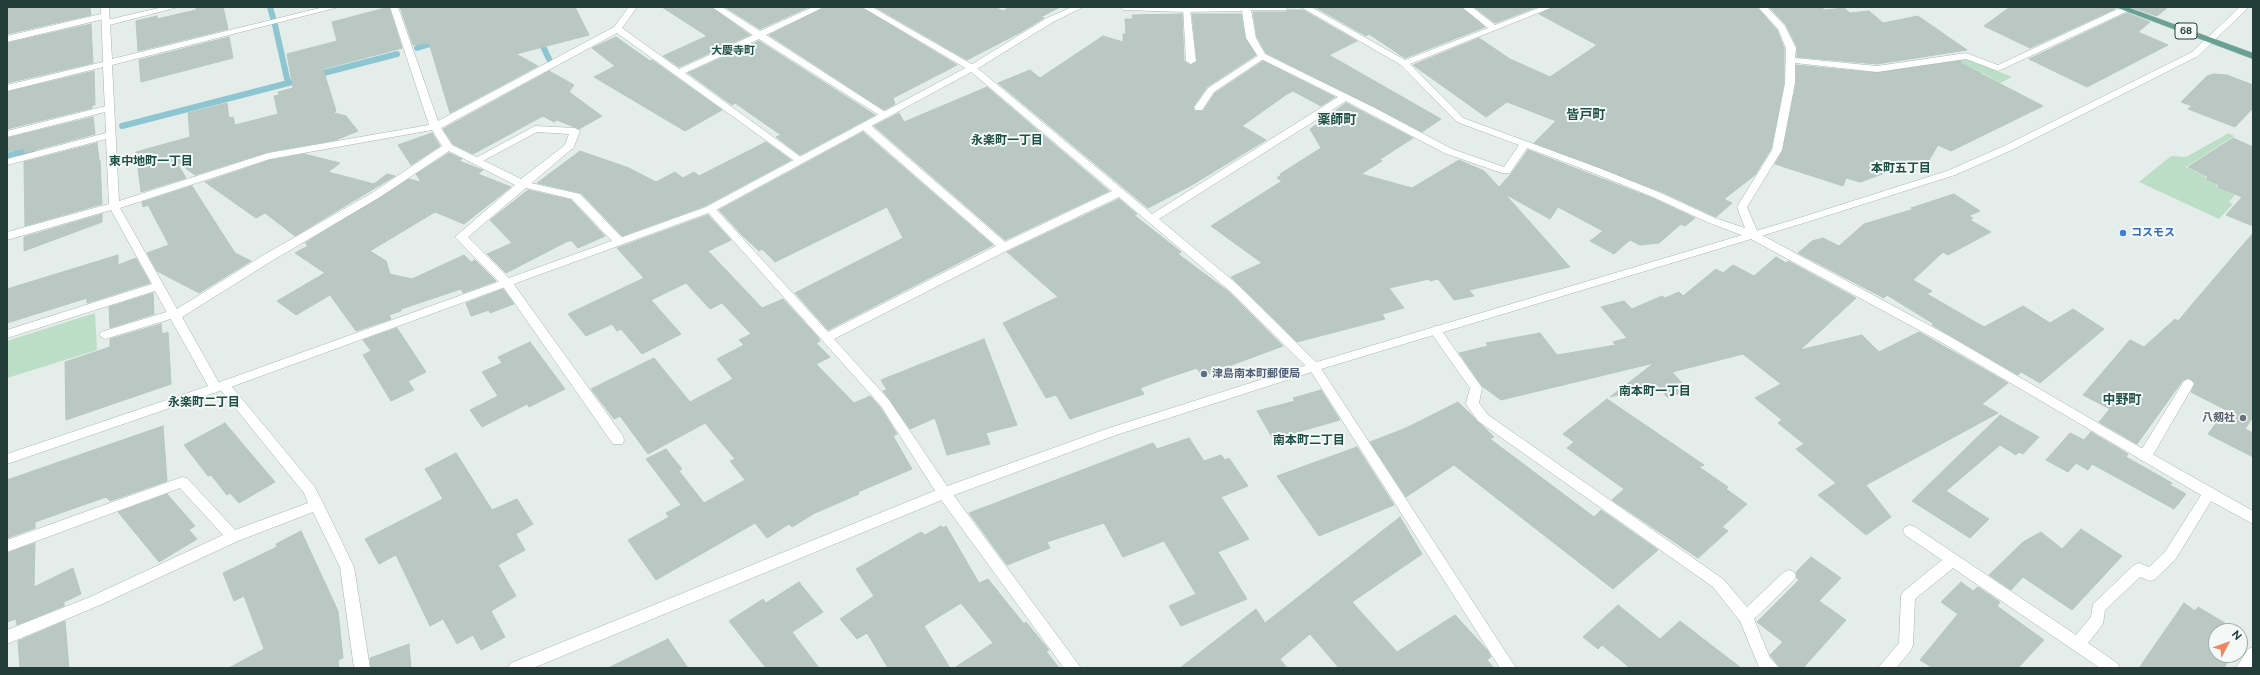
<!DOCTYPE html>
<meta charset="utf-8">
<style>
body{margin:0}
#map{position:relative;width:2260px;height:675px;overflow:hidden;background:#e4ede9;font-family:Raleway,sans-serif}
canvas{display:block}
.frame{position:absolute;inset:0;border:8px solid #233e38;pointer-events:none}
.north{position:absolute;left:2208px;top:623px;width:40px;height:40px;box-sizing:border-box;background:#f4f9f7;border:1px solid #a0aeab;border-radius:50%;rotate:49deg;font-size:11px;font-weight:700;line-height:16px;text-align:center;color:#233e38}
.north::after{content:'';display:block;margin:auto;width:14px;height:18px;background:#f0855f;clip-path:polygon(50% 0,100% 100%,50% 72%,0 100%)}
</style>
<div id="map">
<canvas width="2260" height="675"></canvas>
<div class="frame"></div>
<div class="north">N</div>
</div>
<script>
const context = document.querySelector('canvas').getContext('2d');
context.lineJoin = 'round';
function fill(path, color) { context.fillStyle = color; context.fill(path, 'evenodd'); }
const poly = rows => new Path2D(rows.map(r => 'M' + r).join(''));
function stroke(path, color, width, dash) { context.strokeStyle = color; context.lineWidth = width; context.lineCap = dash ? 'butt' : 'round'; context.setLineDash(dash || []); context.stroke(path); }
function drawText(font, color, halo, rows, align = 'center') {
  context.font = font + ' Raleway,"Noto Sans JP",sans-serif'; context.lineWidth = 4; context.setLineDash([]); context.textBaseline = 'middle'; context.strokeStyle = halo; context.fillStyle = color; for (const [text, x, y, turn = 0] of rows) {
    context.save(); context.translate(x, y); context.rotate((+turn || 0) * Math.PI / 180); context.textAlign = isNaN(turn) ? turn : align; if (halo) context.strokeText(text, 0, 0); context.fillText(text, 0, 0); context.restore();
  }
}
fill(poly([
 [1968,59,2012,77,2000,83,1982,73,1920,103,1872,88,1865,69],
 [2229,133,2234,136,2186,167,2206,177,2205,178,2217,185,2216,187,2235,195,2229,202,2233,204,2219,219,2139,182,2171,156,2186,157],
 [95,313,97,350,7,378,7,341]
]), '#bddec6');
stroke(poly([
 [270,7,273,18],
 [275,25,288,83],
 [540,40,549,59],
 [417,48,437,42],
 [316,75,397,54],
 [122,126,300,80],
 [7,156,33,149]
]), '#8dc5d1', 6);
const building = poly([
 [7,7,90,7,91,15,7,34,7,7],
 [196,7,223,7,228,29,138,51,136,21,157,16,157,19,196,10,196,7],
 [389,7,402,48,323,69,336,111,334,113,346,116,358,131,336,140,268,152,195,175,176,161,186,178,141,192,136,152,190,137,188,113,227,103,229,118,233,117,235,125,278,114,274,96,279,95,278,92,293,88,287,54,337,41,332,22,389,7],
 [400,7,575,7,589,35,516,54,538,66,450,113,429,43,413,45,400,7],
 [662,7,711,7,750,35,679,67,663,56,707,36,662,7],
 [725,7,809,7,760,29,725,7],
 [825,7,861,7,957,65,893,98,895,104,884,110,769,35,825,7],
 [875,7,995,7,1003,11,1010,7,1060,7,1041,17,1044,18,1021,32,967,60,875,7],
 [1315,7,1461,7,1485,27,1405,58,1369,34,1366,36,1315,7],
 [1474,7,1537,7,1495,23,1474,7],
 [1554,7,1757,7,1777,30,1784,48,1784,83,1771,149,1755,175,1724,199,1732,203,1716,217,1662,192,1534,143,1556,121,1507,102,1486,117,1413,65,1479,38,1510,59,1550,77,1597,45,1539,14,1554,7],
 [1769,7,1820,7,1825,10,1844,8,1850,13,1869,11,1883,23,1918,16,1967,50,1877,64,1797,57,1797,47,1786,25,1769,7],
 [2010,7,2114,7,2115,9,2030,48,1984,26,2010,7],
 [2131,7,2168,7,2157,16,2131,7],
 [1288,10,1303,10,1357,41,1329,55,1441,119,1422,132,1266,53,1257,37,1253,12,1285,12,1288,10],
 [2127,13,2150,22,2138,32,2168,45,2087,87,2029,59,2127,13],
 [1182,14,1184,61,1190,65,1197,61,1192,14,1241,14,1245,38,1256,55,1207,87,1193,107,1195,111,1203,111,1215,93,1263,61,1335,97,1321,106,1293,91,1287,94,1242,126,1266,140,1190,186,1148,208,998,83,1030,70,1040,78,1103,36,1123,42,1123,34,1126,34,1125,19,1133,19,1132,15,1182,14],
 [91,24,93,63,7,83,7,43,91,24],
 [229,37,233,58,141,82,139,60,229,37],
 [616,37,650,61,652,60,722,110,685,131,594,77,615,66,592,48,616,37],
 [759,41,875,115,800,155,776,137,781,135,735,103,732,105,688,73,759,41],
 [1961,61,1960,63,2043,106,1951,151,1938,145,1928,162,1922,159,1920,163,1916,162,1860,182,1846,178,1843,186,1775,164,1783,150,1796,83,1796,65,1877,73,1961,61],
 [94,71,95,105,92,105,92,108,7,129,7,92,94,71],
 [549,71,574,85,569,92,602,116,579,129,557,120,554,122,543,116,473,154,453,144,443,129,549,71],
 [2214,74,2227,75,2253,85,2253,108,2235,127,2188,109,2192,106,2181,102,2207,76,2214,74],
 [987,87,1109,191,1005,240,874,126,899,113,904,122,987,87],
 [1346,103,1413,138,1379,160,1382,161,1361,174,1412,188,1459,160,1484,171,1499,187,1511,174,1528,150,1652,198,1695,218,1685,226,1681,224,1659,243,1640,245,1630,240,1614,254,1590,241,1603,231,1558,207,1550,219,1505,194,1570,267,1469,290,1474,296,1454,300,1438,279,1430,281,1429,279,1389,288,1404,308,1382,314,1385,319,1297,342,1231,277,1262,263,1211,226,1282,181,1277,178,1281,175,1280,174,1321,148,1310,129,1346,103],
 [93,117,95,134,24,153,24,148,7,152,7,138,93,117],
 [863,132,993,245,828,330,795,293,903,238,887,207,775,262,762,249,759,251,742,235,719,210,863,132],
 [432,133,440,146,411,165,398,145,432,133],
 [2233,138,2253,147,2253,226,2226,215,2242,197,2217,187,2219,185,2206,179,2208,177,2188,167,2233,138],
 [766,142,791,160,705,206,622,236,581,193,537,183,580,151,629,168,656,182,675,172,683,178,694,172,699,176,766,142],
 [97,143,99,160,100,160,102,204,25,226,24,162,97,143],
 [449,153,462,159,459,161,483,170,478,174,511,187,464,224,435,212,370,251,386,261,390,274,412,279,464,255,471,262,475,260,496,281,463,293,461,289,401,309,401,311,389,315,391,319,356,331,330,295,296,315,277,301,325,273,295,253,308,246,305,243,409,179,421,182,416,174,449,153],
 [304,154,340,163,328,172,374,184,387,174,395,176,295,236,265,213,256,218,205,182,270,160,304,154],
 [192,186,235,253,251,261,199,293,157,271,147,253,169,245,148,205,143,207,142,202,192,186],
 [528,190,571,200,605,236,578,248,572,241,568,241,506,273,487,254,512,243,490,220,528,190],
 [1954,194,1980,211,1968,216,1973,218,1970,220,1991,232,1948,255,1943,252,1913,280,1932,291,1927,294,1984,327,2023,306,2050,323,2073,309,2104,329,2040,383,2021,372,2018,375,1932,325,1934,324,1887,295,1884,298,1798,253,1812,241,1823,238,1839,246,1864,224,1914,209,1911,208,1954,194],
 [1119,199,1137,214,1134,215,1181,252,1178,254,1229,292,1283,346,1202,376,1197,368,1164,379,1140,388,1144,394,1070,419,1056,395,1046,398,1003,323,1058,297,1007,252,1119,199],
 [102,214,102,222,24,251,24,237,102,214],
 [708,215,731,240,708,251,762,308,783,299,817,336,820,341,816,343,830,357,816,364,854,403,870,396,880,407,897,434,893,436,912,469,858,492,859,494,815,513,792,527,789,524,767,538,755,523,656,580,628,540,669,517,666,513,681,505,646,459,666,449,682,469,679,471,704,503,745,480,730,461,735,459,705,423,648,454,620,416,614,419,591,389,654,358,690,402,733,379,717,359,744,345,739,340,751,334,722,303,710,309,686,283,651,300,681,334,642,354,621,329,617,331,612,324,586,336,568,314,644,278,617,248,708,215],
 [2253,233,2253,417,2245,429,2253,433,2253,457,2208,434,2226,410,2191,392,2195,383,2189,378,2183,380,2137,444,2099,422,2110,409,2083,395,2130,340,2144,347,2175,319,2178,321,2253,233],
 [118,255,118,265,136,258,150,283,87,303,87,298,7,323,7,289,118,255],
 [1776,257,1786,263,1788,261,1856,298,1800,350,1862,335,1879,352,1919,332,2008,383,1982,404,1998,413,1866,485,1891,517,1866,535,1818,495,1836,483,1796,449,1804,444,1778,423,1782,420,1755,398,1781,384,1743,354,1672,372,1689,391,1667,397,1657,385,1610,397,1654,363,1501,400,1482,386,1459,353,1488,346,1486,343,1540,333,1557,355,1616,345,1613,342,1627,338,1601,307,1624,301,1632,309,1662,296,1665,298,1679,292,1683,296,1716,269,1723,273,1733,265,1754,276,1776,257],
 [503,289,514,304,490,313,489,310,471,316,466,303,503,289],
 [153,293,154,314,110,328,109,307,153,293],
 [161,324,162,334,168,332,171,384,66,420,65,362,110,347,110,339,161,324],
 [397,328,426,372,408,381,414,390,391,401,363,355,371,351,363,340,397,328],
 [984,339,1017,425,986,433,990,444,947,455,935,418,910,429,883,391,887,390,881,380,984,339],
 [530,342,565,389,529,407,527,404,482,427,470,410,498,396,482,372,502,363,498,357,530,342],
 [1321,390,1340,420,1273,439,1257,411,1295,401,1293,398,1321,390],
 [1607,399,1704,465,1699,467,1728,487,1726,489,1747,504,1722,527,1728,531,1698,558,1612,500,1624,489,1567,448,1574,442,1563,434,1607,399],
 [1458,402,1494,437,1490,439,1594,517,1601,510,1658,550,1613,589,1454,465,1406,497,1370,442,1406,428,1458,402],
 [2000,415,2039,437,2023,454,2019,452,2016,455,2000,445,1946,491,1989,519,1970,538,1912,501,2000,415],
 [225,423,275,482,239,503,230,493,227,495,211,475,208,476,184,445,225,423],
 [163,426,167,481,110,501,106,497,35,522,35,528,7,538,7,480,163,426],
 [2091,432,2128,454,2126,457,2172,483,2170,485,2186,494,2174,509,2092,464,2088,470,2076,463,2068,472,2046,460,2070,433,2084,440,2091,432],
 [1189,438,1204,461,1221,455,1225,460,1229,458,1248,486,1221,497,1249,539,1218,552,1247,599,1181,626,1169,606,1196,594,1164,541,1123,557,1104,523,1047,542,1050,548,1007,565,969,513,1153,443,1157,449,1189,438],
 [1357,447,1394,505,1319,536,1277,476,1357,447],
 [456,453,492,510,517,499,533,524,516,534,525,550,498,565,516,596,491,611,505,637,481,650,473,635,457,644,443,619,430,626,396,555,379,564,365,539,443,499,425,469,456,453],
 [167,494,195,526,189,530,197,539,159,562,118,512,167,494],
 [1400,517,1422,554,1352,602,1397,652,1455,615,1488,651,1491,657,1487,660,1494,668,1339,668,1310,634,1280,659,1287,668,1180,668,1256,609,1265,623,1400,517],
 [941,526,943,528,946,526,979,583,988,579,1024,624,1026,622,1049,650,1046,651,1059,668,954,668,993,643,961,603,924,626,950,668,888,668,867,633,857,639,840,619,874,596,856,569,921,532,925,535,941,526],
 [2081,529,2122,556,2072,610,2023,577,2011,590,1989,575,2023,542,2041,532,2062,549,2081,529],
 [301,531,338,611,343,658,338,660,339,668,229,668,264,649,244,596,234,601,223,573,277,547,276,544,301,531],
 [35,543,34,587,73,568,81,594,64,602,64,606,17,625,16,619,7,622,7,553,35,543],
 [1811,557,1841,578,1819,601,1846,620,1803,668,1780,668,1770,655,1783,642,1757,622,1799,580,1797,578,1796,572,1811,557],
 [799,582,823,612,792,632,819,668,766,668,729,621,763,599,766,603,799,582],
 [1961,582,1973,591,1978,587,2000,602,1997,606,2044,640,2018,668,1933,668,1920,660,1958,614,1941,602,1961,582],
 [2184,603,2195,611,2198,607,2238,631,2216,631,2216,655,2232,655,2224,668,2139,668,2184,603],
 [1618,605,1660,639,1680,621,1741,668,1630,668,1602,645,1598,649,1583,637,1618,605],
 [65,621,69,668,20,668,18,641,65,621],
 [668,639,688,668,608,668,668,639],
 [409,644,411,668,371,668,370,658,409,644]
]);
fill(building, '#b9c8c2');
stroke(building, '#b6c7c0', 1);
const lane = poly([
 [163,7,178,7,106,26,102,23,103,21,163,7],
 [1183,7,1189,7,1190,9,1196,61,1191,64,1186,61,1183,7],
 [105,13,108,14,108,18,7,42,7,36,105,13],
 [1262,53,1267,56,1265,58,1214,92,1202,110,1196,110,1194,108,1208,88,1262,53],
 [110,105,113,106,113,110,7,137,7,131,110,105],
 [535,126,575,128,580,131,573,149,565,149,564,147,569,134,537,132,479,163,475,164,470,161,535,126],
 [522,181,580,194,625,241,623,244,615,244,572,199,518,186,517,184,518,182,522,181],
 [173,310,179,314,177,317,105,339,99,335,101,332,173,310],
 [2188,379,2192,381,2194,384,2150,460,2140,460,2138,456,2140,452,2184,381,2188,379]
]);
const street = poly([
 [101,7,109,7,112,59,324,7,339,7,112,65,119,201,268,153,429,125,390,7,398,7,438,121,614,27,629,7,637,7,622,28,679,69,753,35,712,7,722,7,760,31,813,7,824,7,766,35,890,115,885,118,882,117,759,39,685,73,805,160,804,162,796,162,617,33,441,128,452,145,521,179,565,145,573,145,574,147,468,237,510,279,623,436,624,440,623,444,613,444,502,285,455,237,515,185,449,151,380,197,270,262,182,317,219,383,224,380,228,382,314,486,322,501,354,567,370,668,354,668,340,567,313,512,238,541,100,605,7,644,7,630,90,597,223,535,180,488,7,552,7,540,182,477,187,478,235,530,308,503,304,493,220,389,215,393,211,391,155,291,7,338,7,330,152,284,111,210,7,240,7,232,109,204,106,139,7,165,7,159,106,133,103,67,7,91,7,85,103,62,101,7],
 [432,130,442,146,372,193,262,256,177,309,120,208,270,159,432,130],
 [862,7,872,7,975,66,1152,214,1338,97,1259,58,1246,38,1242,11,1186,12,1124,10,1120,7,1289,7,1285,10,1251,10,1256,38,1265,54,1375,108,1452,149,1504,167,1519,145,1457,122,1401,65,1301,7,1311,7,1405,60,1488,28,1462,7,1472,7,1495,25,1541,7,1553,7,1410,64,1463,118,1599,168,1661,193,1715,218,1745,228,1737,207,1772,150,1785,83,1786,48,1778,29,1758,7,1767,7,1785,26,1796,48,1795,58,1877,66,1966,53,1998,65,2122,7,2128,7,2128,11,1998,71,1966,59,1877,72,1795,63,1795,83,1782,150,1747,207,1758,233,1949,336,2115,433,2253,511,2253,524,2211,501,2175,560,2155,579,2150,581,2140,577,2105,610,2103,624,2088,643,2117,663,2120,668,2100,668,1953,568,1915,599,1913,645,1911,650,1896,668,1878,668,1899,643,1901,596,1903,592,1942,560,1905,535,1903,531,1905,527,1910,525,1915,527,2076,635,2091,617,2093,604,2134,565,2139,563,2149,567,2165,552,2201,495,1941,342,1749,238,1707,222,1653,197,1591,172,1527,148,1510,173,1502,173,1444,153,1346,101,1159,219,1238,285,1318,364,1516,668,1500,668,1310,370,1230,291,1119,197,1008,250,834,339,889,400,949,489,1081,668,1064,668,939,497,881,406,705,209,706,207,714,207,828,332,996,246,861,128,861,124,869,124,1005,242,1112,191,969,70,862,7],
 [1435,326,1439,327,1480,385,1482,388,1479,403,1488,415,1723,579,1747,607,1784,572,1789,570,1794,572,1796,576,1794,580,1754,619,1770,658,1779,668,1759,667,1740,621,1713,587,1478,421,1466,404,1470,388,1429,330,1435,326],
 [2253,647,2252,668,2236,668,2248,649,2253,647]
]);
const secondary = poly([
 [1072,7,1083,7,1053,22,975,70,714,211,228,388,7,464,7,454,220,382,706,207,969,66,1047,18,1072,7],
 [2240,7,2249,7,2198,56,2012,150,1955,175,1804,223,1318,370,1116,435,949,497,533,668,508,668,511,663,939,489,1106,429,1310,364,1796,219,1947,171,2004,146,2192,52,2240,7]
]);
const primary = poly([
 [2115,7,2127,7,2253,53,2253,59,2115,7]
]);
stroke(lane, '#a6b5b0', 1);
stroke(street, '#a6b5b0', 1);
stroke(secondary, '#a2b9b1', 1);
stroke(primary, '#c1c9c7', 1);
fill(lane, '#fff');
fill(street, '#fff');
fill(secondary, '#fff');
fill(primary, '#69a294');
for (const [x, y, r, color] of [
 [2123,233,4,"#3f7fe0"],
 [1204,374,4,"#5c6f8a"],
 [2243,418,4,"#6b7280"]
]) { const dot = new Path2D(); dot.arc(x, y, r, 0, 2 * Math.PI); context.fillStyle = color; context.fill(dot); stroke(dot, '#f4f9f7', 1.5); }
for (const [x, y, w] of [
 [2186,31,22]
]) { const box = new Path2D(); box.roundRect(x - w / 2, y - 8, w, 16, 3); context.fillStyle = '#f4f9f7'; context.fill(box); stroke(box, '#233e38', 1); }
drawText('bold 10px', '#233e38', null, [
 ["68",2186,31]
]);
drawText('bold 11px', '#1f5045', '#f4f9f7', [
 ["大慶寺町",733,51]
]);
drawText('bold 11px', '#366cbe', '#f4f9f7', [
 ["コスモス",2131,233]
], 'left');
drawText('bold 11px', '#4e5e75', '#f4f9f7', [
 ["津島南本町郵便局",1212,374]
], 'left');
drawText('bold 11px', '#5b616d', '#f4f9f7', [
 ["八剱社",2235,418]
], 'right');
drawText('bold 12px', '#1f5045', '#f4f9f7', [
 ["永楽町一丁目",1007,140],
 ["東中地町一丁目",151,161],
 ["本町五丁目",1901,168],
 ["南本町一丁目",1655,391],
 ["永楽町二丁目",204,402],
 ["南本町二丁目",1309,440]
]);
drawText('bold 13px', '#1f5045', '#f4f9f7', [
 ["皆戸町",1586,115],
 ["薬師町",1337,120],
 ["中野町",2122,400]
]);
</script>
